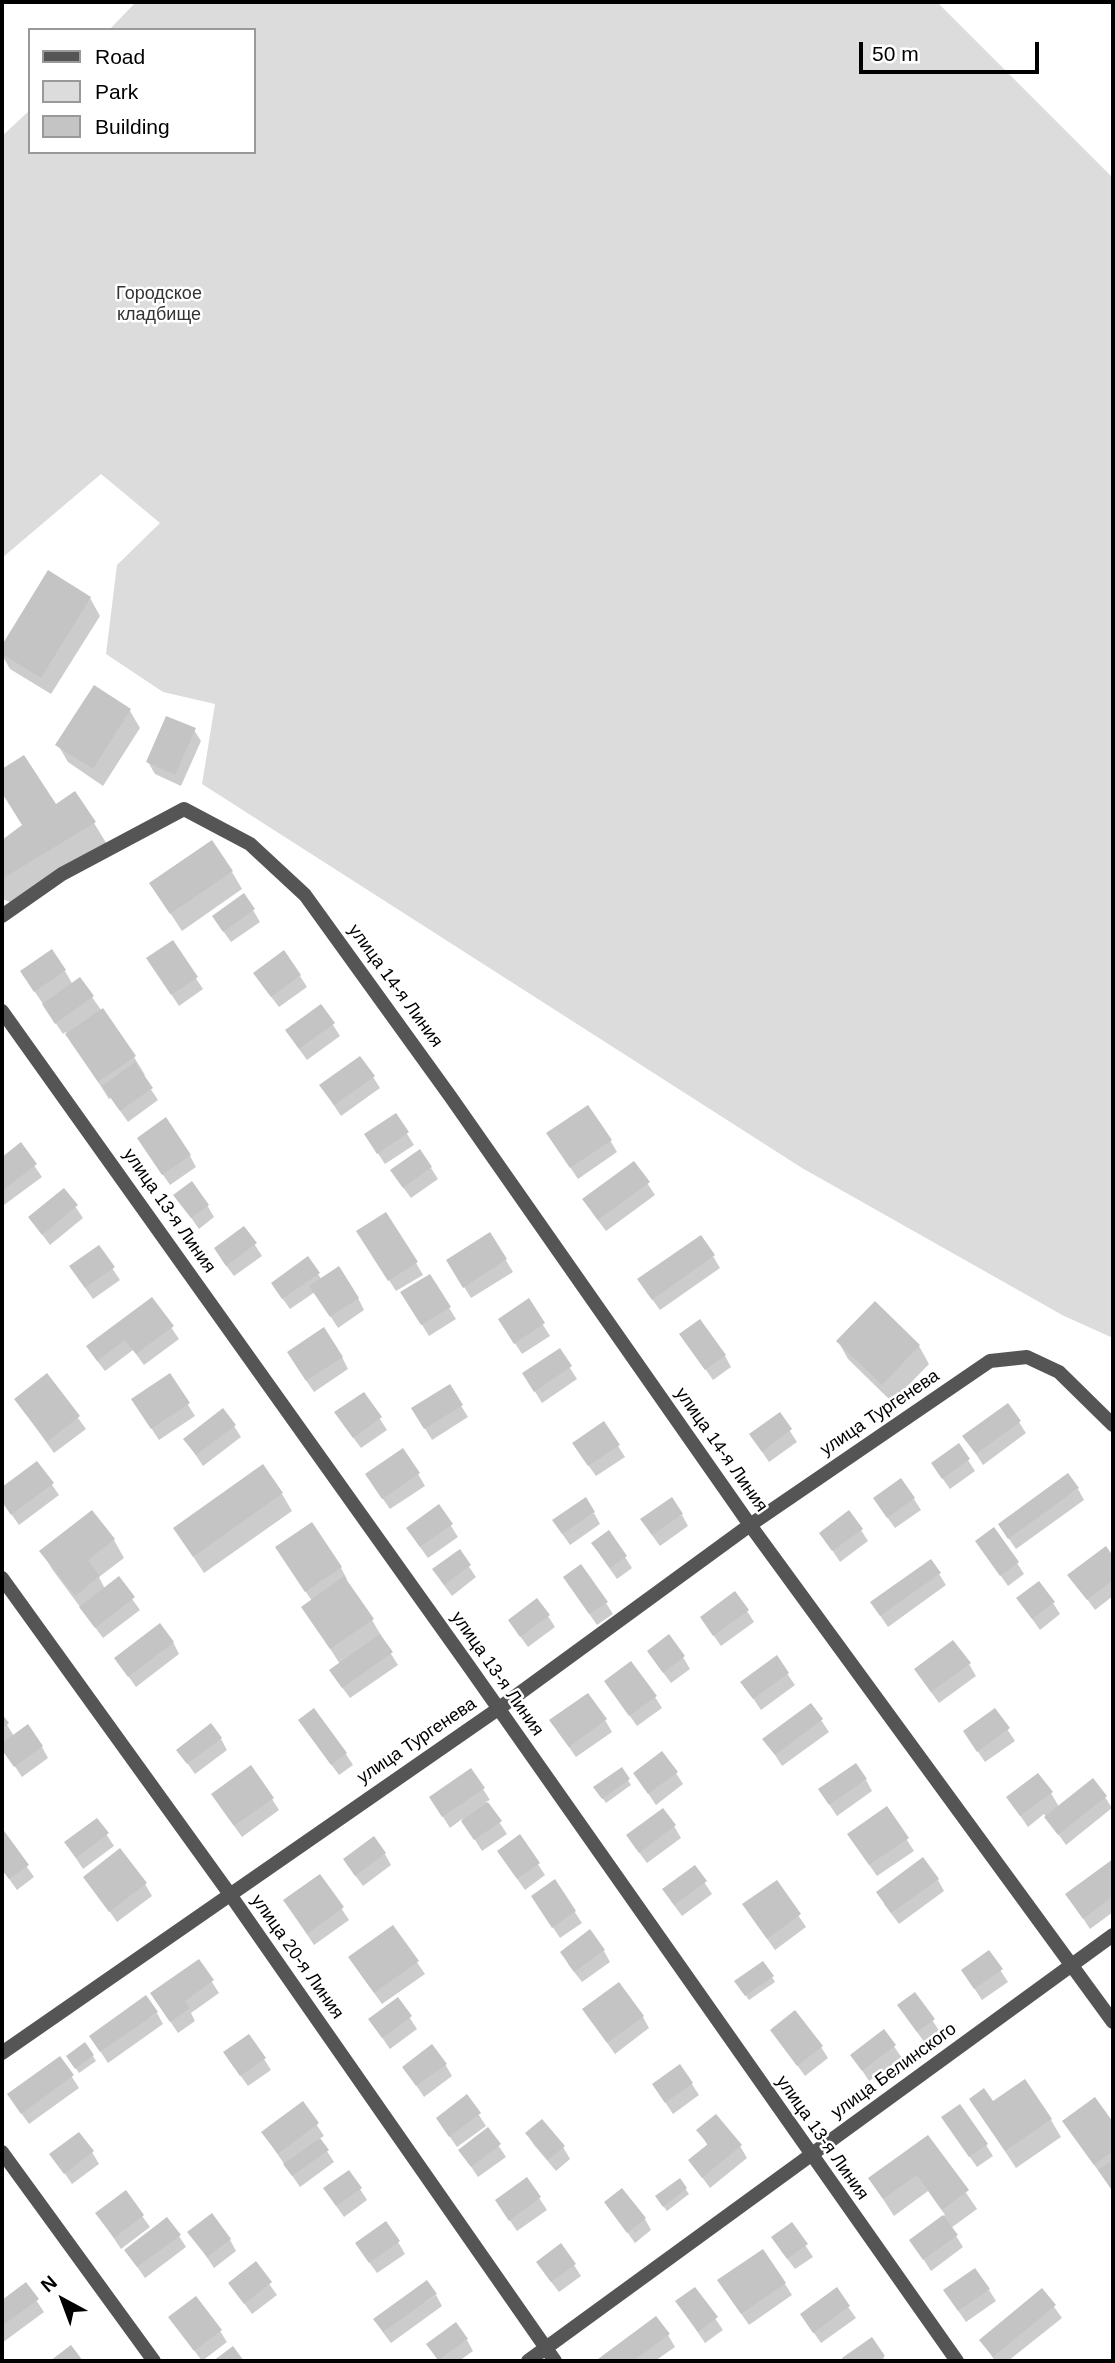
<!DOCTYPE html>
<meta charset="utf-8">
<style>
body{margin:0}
#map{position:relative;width:1115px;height:2363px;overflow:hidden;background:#fff;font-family:Arial,sans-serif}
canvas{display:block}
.frame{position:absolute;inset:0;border:4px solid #000;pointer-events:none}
.legend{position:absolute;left:28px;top:28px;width:228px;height:126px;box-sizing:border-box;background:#fff;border:2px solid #999;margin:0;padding:9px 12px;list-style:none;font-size:21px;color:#000}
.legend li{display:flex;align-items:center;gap:14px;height:35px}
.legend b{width:35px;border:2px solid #999}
.north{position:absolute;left:28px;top:2265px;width:70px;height:70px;-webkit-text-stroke:5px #fff;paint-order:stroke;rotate:319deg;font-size:19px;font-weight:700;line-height:28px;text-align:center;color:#000}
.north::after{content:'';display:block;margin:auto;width:24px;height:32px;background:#000;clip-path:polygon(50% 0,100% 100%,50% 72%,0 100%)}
.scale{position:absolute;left:859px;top:42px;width:180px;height:32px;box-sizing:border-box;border:4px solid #000;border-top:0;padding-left:9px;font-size:21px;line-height:24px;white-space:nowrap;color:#000;-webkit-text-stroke:5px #fff;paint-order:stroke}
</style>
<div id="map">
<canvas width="1115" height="2363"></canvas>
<div class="frame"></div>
<ul class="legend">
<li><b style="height:9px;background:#555"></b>Road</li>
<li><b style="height:19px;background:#dcdcdc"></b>Park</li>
<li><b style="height:19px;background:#c4c4c4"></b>Building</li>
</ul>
<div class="north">N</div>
<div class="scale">50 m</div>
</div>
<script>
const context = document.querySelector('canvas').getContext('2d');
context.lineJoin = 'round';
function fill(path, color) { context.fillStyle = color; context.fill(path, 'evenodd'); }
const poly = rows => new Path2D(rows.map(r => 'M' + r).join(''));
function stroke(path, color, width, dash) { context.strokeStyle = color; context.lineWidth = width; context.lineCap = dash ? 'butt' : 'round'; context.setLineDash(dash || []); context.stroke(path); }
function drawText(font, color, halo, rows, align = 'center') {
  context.font = font + ' Arial,sans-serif'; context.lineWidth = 5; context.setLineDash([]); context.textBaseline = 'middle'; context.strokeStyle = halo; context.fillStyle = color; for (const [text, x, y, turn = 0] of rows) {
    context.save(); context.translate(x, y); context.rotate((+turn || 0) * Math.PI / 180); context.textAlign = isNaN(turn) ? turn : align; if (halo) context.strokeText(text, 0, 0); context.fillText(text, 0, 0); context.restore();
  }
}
fill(poly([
 [136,2,937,2,1113,178,1113,1338,1064,1316,802,1168,202,784,215,704,163,692,106,654,117,565,160,523,101,474,2,558,2,136,30,110,30,152,254,152,254,30,109,30]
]), '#dcdcdc');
fill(poly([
 [48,572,90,598,100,616,51,694,10,669,2,655,2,648],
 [95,687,130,711,140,728,103,786,68,762,58,745],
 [194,730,201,741,181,786,155,774,148,762],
 [24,757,55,807,94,823,108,846,13,903,2,899,2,842,23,826,2,791,2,771],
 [232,872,242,889,182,931,151,884],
 [253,910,260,922,231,942,221,928],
 [172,942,203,989,179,1006,155,970],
 [65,971,73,985,92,997,134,1057,145,1075,142,1076,158,1100,128,1122,111,1098,109,1099,66,1032,63,1034,29,983],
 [300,976,307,987,279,1007,262,985],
 [321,1006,340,1036,307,1060,294,1042],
 [373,1077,380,1088,341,1116,321,1086],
 [395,1115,414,1145,385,1164,373,1146],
 [610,1140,617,1152,578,1179,555,1145],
 [20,1145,42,1177,4,1205,2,1202,2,1159],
 [146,1150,190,1156,196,1167,170,1185],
 [634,1163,655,1195,606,1231,591,1211],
 [431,1168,438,1179,411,1198,399,1182],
 [64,1190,83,1218,50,1245,30,1218],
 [175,1195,207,1205,214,1217,199,1229],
 [244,1228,262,1256,234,1276,222,1260],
 [490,1234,513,1272,471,1298,448,1261],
 [365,1243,416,1263,423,1275,396,1291],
 [99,1248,120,1280,93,1299,78,1278],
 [713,1256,720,1268,660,1310,646,1291],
 [318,1274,322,1280,358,1298,364,1310,338,1328,315,1292,290,1309,280,1295],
 [429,1276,456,1319,429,1336,409,1304],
 [152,1299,179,1339,144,1365,133,1350,105,1371,95,1358],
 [528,1301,550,1336,522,1354,507,1331],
 [681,1334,725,1356,731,1367,713,1380],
 [838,1341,919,1346,929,1364,892,1402,848,1359],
 [559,1351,577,1379,542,1403,531,1385],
 [342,1357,348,1369,314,1392,295,1364],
 [47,1376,86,1429,54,1453,16,1400],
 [170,1376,195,1416,159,1440,140,1411],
 [449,1386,468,1417,432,1440,413,1409],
 [364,1394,387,1430,361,1448,343,1424],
 [1008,1405,1026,1433,983,1465,965,1437],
 [779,1414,797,1442,769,1462,758,1446],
 [234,1426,241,1437,203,1466,185,1439],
 [958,1445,975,1471,950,1489,940,1475],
 [618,1446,625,1457,596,1476,581,1455],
 [37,1463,59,1495,19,1525,2,1501,2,1489],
 [418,1474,425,1486,390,1509,374,1486],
 [1078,1489,1084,1500,1016,1549,1007,1536],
 [282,1494,292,1511,204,1573,175,1529],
 [914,1499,921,1510,895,1528,882,1510],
 [439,1507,458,1537,428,1558,415,1540],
 [594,1513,600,1524,570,1545,561,1532],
 [682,1515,688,1526,660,1546,649,1531],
 [312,1525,341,1568,347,1579,345,1581,372,1620,382,1637,381,1638,398,1665,350,1698,338,1682,340,1664,303,1607,312,1601,284,1559],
 [861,1530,868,1541,840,1562,821,1533],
 [114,1540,124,1558,99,1577,105,1589,118,1579,140,1610,103,1638,52,1569,42,1551],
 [977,1542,1017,1563,1024,1574,1008,1586],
 [1105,1548,1113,1559,1113,1596,1095,1610,1070,1575],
 [459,1552,476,1577,452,1596,441,1581],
 [600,1555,625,1557,632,1568,617,1579],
 [939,1574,946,1585,888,1627,879,1614],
 [572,1589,606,1603,613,1614,597,1625],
 [1018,1599,1053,1603,1060,1614,1040,1630],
 [747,1611,754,1622,721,1646,709,1629],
 [548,1616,555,1627,528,1647,517,1632],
 [173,1642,179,1654,136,1687,116,1659],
 [683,1657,690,1669,671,1683,656,1663],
 [776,1658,795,1685,761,1710,742,1682],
 [969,1664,976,1676,939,1703,923,1681],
 [613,1692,655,1697,662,1708,637,1726],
 [811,1705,829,1732,782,1766,765,1739],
 [995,1711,1015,1741,985,1762,972,1743],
 [2,1717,14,1736,42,1747,48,1758,22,1777,2,1747],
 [605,1720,612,1732,576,1757,558,1732],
 [307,1732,346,1754,353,1765,339,1775],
 [221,1739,227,1750,195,1774,178,1750],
 [621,1769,631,1785,606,1803,598,1792],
 [676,1773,683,1784,656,1805,635,1774],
 [866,1780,872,1791,837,1816,827,1801],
 [483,1789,490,1800,486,1802,507,1834,482,1851,462,1819,450,1828,438,1809],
 [1051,1793,1059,1807,1105,1797,1112,1808,1066,1845,1044,1814,1028,1827,1008,1798],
 [272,1799,279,1810,242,1837,220,1806],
 [887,1809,914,1851,877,1876,856,1846],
 [97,1820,114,1846,83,1869,66,1843],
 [674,1826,681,1838,647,1863,635,1847],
 [2,1831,34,1877,17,1890,2,1869],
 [520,1837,545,1875,525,1890,506,1863],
 [385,1854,391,1865,363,1886,352,1871],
 [1113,1861,1113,1912,1090,1929,1068,1895],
 [694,1867,712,1894,682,1916,671,1901],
 [320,1876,349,1920,314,1945,285,1901],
 [85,1877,145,1884,152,1896,117,1922],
 [938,1880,944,1891,899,1924,884,1904],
 [555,1882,582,1923,560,1938,540,1908],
 [776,1882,806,1927,775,1950,751,1916],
 [393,1927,425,1974,382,2004,357,1969],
 [604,1951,610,1962,582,1982,568,1964],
 [989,1953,1008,1982,982,2000,970,1982],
 [199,1962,219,1993,191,2013,195,2021,178,2033,159,2005],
 [772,1977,775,1982,749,2000,740,1987],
 [915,1994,940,2032,925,2043,906,2017],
 [398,2000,417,2029,390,2049,370,2020],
 [584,2010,643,2017,649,2028,615,2054],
 [157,2013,163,2024,108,2063,98,2048],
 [772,2030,821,2047,828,2058,805,2076],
 [884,2032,902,2058,869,2081,852,2055],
 [85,2044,96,2061,79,2073,71,2061],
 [60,2058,79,2088,29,2124,16,2106],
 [264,2059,271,2070,248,2086,232,2064],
 [445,2064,452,2076,424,2097,404,2067],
 [680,2066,699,2095,673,2114,661,2096],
 [467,2097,486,2126,457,2147,445,2130],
 [971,2100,1051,2120,1061,2137,1016,2168],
 [1095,2100,1113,2125,1113,2191,1071,2133],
 [303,2104,324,2136,319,2139,334,2162,300,2187,263,2133],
 [950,2129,986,2145,993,2156,977,2167],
 [488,2130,506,2157,478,2177,460,2150],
 [698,2130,740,2146,747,2158,710,2188,690,2161,708,2146],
 [527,2134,563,2147,570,2159,556,2171,534,2145],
 [928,2137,977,2209,951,2228,963,2247,931,2271,911,2240,945,2215,928,2191,894,2216,870,2179],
 [92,2152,99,2164,72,2184,52,2155],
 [349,2172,367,2200,344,2217,332,2200],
 [527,2180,547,2210,517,2231,504,2212],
 [680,2181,689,2194,667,2211,660,2202],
 [125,2192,150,2227,121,2249,97,2213],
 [606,2203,645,2219,651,2230,635,2243],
 [791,2224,813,2257,795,2269,780,2249],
 [190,2232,230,2240,236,2251,214,2268],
 [179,2236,186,2247,145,2278,126,2251],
 [398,2242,405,2254,377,2273,364,2255],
 [255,2264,277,2295,252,2314,230,2284],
 [574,2265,581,2276,559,2292,545,2274],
 [785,2284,792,2295,749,2325,726,2292],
 [26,2285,44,2312,2,2343,2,2302],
 [695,2289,723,2330,705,2343,677,2302],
 [836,2290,856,2318,821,2343,809,2326],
 [989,2290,996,2301,966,2322,952,2302],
 [1042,2290,1062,2318,1008,2361,995,2361,981,2340],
 [436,2295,442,2306,391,2343,382,2331],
 [170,2318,220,2331,227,2342,202,2361],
 [668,2335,675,2347,655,2361,601,2361,600,2359],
 [467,2340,473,2351,459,2361,439,2361,435,2356],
 [883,2357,886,2361,846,2361,844,2359]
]), '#0003');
fill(poly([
 [48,570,91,597,41,678,2,654,2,645],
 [94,685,131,709,93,769,55,745],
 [166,716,196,728,175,775,146,762],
 [24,755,56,804,75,791,96,822,2,879,2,840,22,825,2,793,2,769],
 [212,840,233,871,170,914,149,883],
 [244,893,255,909,223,932,212,916],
 [173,940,198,977,171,995,146,958],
 [52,949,66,970,34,992,20,971],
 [284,950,301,975,271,997,253,973],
 [80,977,94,996,55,1024,42,1004],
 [321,1004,335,1023,299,1049,285,1030],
 [103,1008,136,1056,98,1082,65,1034],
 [360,1056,375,1076,334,1105,319,1085],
 [135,1062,153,1088,120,1111,102,1086],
 [588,1105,612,1140,570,1168,546,1133],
 [396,1113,409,1132,377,1154,364,1134],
 [166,1117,191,1155,162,1175,137,1138],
 [21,1142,37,1164,2,1191,2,1157],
 [420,1149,432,1167,403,1188,390,1170],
 [634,1161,650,1182,598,1220,582,1199],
 [192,1181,209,1205,191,1218,173,1195],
 [64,1188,78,1205,42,1235,28,1217],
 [386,1212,418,1262,388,1281,356,1231],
 [244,1226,257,1243,226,1266,214,1248],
 [490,1232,507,1259,463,1288,446,1260],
 [701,1235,715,1255,652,1300,637,1279],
 [99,1245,115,1267,85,1288,69,1266],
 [308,1256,320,1273,282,1299,271,1283],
 [339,1266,359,1298,330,1317,309,1286],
 [430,1274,451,1307,421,1325,400,1292],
 [152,1297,174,1326,136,1354,125,1340,97,1361,86,1346],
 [529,1298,545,1323,514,1344,498,1319],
 [875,1301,920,1345,882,1385,836,1341],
 [700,1319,726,1355,705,1370,679,1334],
 [324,1327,343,1357,306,1381,287,1352],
 [560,1348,572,1366,534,1392,522,1373],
 [47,1373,80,1416,47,1442,14,1399],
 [170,1373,190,1403,151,1429,131,1399],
 [450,1384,463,1405,424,1429,411,1408],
 [364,1392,382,1417,353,1438,334,1412],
 [1008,1403,1021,1421,976,1454,962,1436],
 [223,1408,236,1425,196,1455,183,1439],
 [780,1412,792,1429,762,1452,749,1434],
 [604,1421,620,1445,588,1466,572,1443],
 [959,1443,970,1459,942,1479,931,1463],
 [403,1448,420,1473,382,1499,365,1474],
 [37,1461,54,1483,11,1515,2,1502,2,1487],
 [263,1464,283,1493,193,1557,173,1528],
 [1068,1473,1079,1488,1008,1539,998,1524],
 [901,1478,915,1498,887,1518,873,1498],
 [586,1497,595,1512,562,1534,552,1520],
 [672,1497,683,1514,652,1535,640,1519],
 [439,1504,453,1524,420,1547,406,1528],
 [92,1510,115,1539,88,1560,100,1576,75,1596,39,1551],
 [849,1510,863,1529,832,1551,819,1533],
 [312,1522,342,1567,305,1592,275,1547],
 [994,1527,1019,1562,1000,1576,975,1541],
 [609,1530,627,1556,610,1568,591,1543],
 [1106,1546,1113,1556,1113,1580,1087,1600,1067,1575],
 [460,1549,471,1565,444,1585,432,1569],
 [931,1559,941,1573,880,1616,870,1602],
 [581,1564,608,1602,589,1614,563,1577],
 [119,1576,135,1597,95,1628,79,1607],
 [344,1576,374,1619,330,1649,301,1607],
 [1039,1581,1055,1602,1032,1619,1016,1598],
 [735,1591,749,1610,713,1636,700,1617],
 [537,1598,550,1615,520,1637,508,1620],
 [160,1623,174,1642,128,1677,114,1658],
 [380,1634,393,1652,342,1688,329,1670],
 [669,1634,685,1656,663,1673,647,1651],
 [953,1640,971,1663,931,1692,914,1669],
 [777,1655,789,1673,753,1699,740,1682],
 [631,1661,657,1696,629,1716,604,1681],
 [588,1693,607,1719,569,1747,549,1720],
 [811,1703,823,1719,775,1755,762,1739],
 [314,1708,347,1753,331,1765,298,1720],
 [995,1708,1010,1728,977,1752,963,1731],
 [2,1714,9,1723,2,1729],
 [211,1723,222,1738,187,1764,176,1750],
 [28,1724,43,1746,14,1767,2,1750,2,1743],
 [662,1751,678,1772,648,1794,633,1773],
 [856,1763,867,1779,829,1805,818,1789],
 [251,1765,274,1798,234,1826,211,1794],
 [622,1767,630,1779,602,1799,593,1787],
 [471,1768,485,1788,442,1817,429,1797],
 [1038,1773,1053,1792,1020,1816,1006,1797],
 [1093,1778,1107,1796,1058,1835,1044,1817],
 [488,1802,502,1821,474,1840,461,1821],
 [887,1806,909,1838,869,1865,847,1834],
 [663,1808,676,1825,639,1853,626,1835],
 [97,1818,109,1833,76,1858,64,1842],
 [2,1828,29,1865,9,1879,2,1870],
 [520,1834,540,1863,517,1879,497,1851],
 [374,1836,386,1853,355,1876,343,1859],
 [120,1848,147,1883,109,1912,83,1877],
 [923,1857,939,1879,891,1913,876,1892],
 [1113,1859,1113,1896,1083,1919,1065,1894],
 [695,1865,707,1881,674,1905,662,1889],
 [320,1874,344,1907,307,1934,283,1900],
 [555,1879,576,1911,552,1928,531,1896],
 [777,1880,801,1914,767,1939,742,1904],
 [393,1925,419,1961,374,1993,348,1957],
 [590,1929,605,1950,574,1972,560,1952],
 [989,1950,1003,1969,974,1989,961,1970],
 [199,1959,214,1980,185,2001,190,2008,170,2022,150,1993],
 [763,1961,774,1976,745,1996,734,1981],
 [619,1982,644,2016,607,2043,582,2009],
 [915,1992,935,2019,917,2032,897,2005],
 [146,1995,158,2012,100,2052,89,2036],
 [398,1997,412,2016,382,2038,368,2019],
 [795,2010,823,2046,797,2066,770,2030],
 [884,2029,896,2045,862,2071,850,2055],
 [249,2034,266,2058,240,2076,223,2052],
 [85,2042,94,2055,75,2069,66,2056],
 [432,2044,447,2064,416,2086,402,2067],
 [60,2056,74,2075,21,2114,7,2094],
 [680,2064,693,2083,665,2103,652,2084],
 [1025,2079,1052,2119,1005,2151,969,2099,984,2088,993,2101],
 [467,2094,481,2113,449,2137,436,2118],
 [1095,2097,1113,2122,1113,2151,1094,2165,1062,2121],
 [303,2101,319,2123,278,2154,261,2132],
 [960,2104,988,2144,969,2157,941,2117],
 [716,2114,742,2145,702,2178,688,2160,708,2144,696,2130],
 [542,2119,565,2146,548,2160,525,2133],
 [488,2127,501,2144,471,2167,458,2150],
 [79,2132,94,2151,64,2174,49,2154],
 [928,2135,969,2190,942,2210,917,2175,883,2199,868,2178],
 [320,2138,329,2150,292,2176,283,2164],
 [1113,2160,1113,2192,1098,2170],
 [349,2170,362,2188,336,2206,323,2188],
 [527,2177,541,2197,509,2221,495,2200],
 [680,2178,687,2188,663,2207,655,2196],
 [622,2188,646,2218,627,2233,604,2202],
 [126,2190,144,2215,114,2238,95,2213],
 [212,2213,231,2239,207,2257,187,2232],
 [943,2215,958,2235,923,2260,909,2240],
 [167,2217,181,2235,137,2267,124,2250],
 [386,2221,400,2241,369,2263,355,2243],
 [792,2222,808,2244,787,2259,771,2237],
 [561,2243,576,2264,551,2282,536,2262],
 [763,2249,786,2283,741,2314,717,2280],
 [256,2261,272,2282,244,2304,228,2283],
 [975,2268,990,2289,958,2311,943,2290],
 [427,2280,437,2294,383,2332,373,2319],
 [26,2282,39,2299,2,2326,2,2300],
 [695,2287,718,2317,698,2332,675,2301],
 [837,2287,850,2306,813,2333,800,2314],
 [1042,2288,1056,2305,993,2357,979,2340],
 [196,2296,222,2330,194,2351,168,2317],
 [656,2316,670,2334,633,2361,600,2361,598,2359],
 [456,2322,468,2339,438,2360,426,2344],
 [872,2337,885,2356,877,2361,844,2361,842,2358],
 [71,2345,83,2361,50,2361],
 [233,2346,244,2361,213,2361]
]), '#c4c4c4');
stroke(poly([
 [2,916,62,874,184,809,250,844,305,895,450,1096,750,1525,1113,2022],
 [2,1011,468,1665,957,2361],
 [2,1578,229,1893,555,2361],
 [2,2053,498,1709,750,1525,990,1361,1027,1357,1059,1372,1113,1425],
 [2,2152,154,2361],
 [528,2361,1113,1935]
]), '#555', 14);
drawText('18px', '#333', '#fff', [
 ["Городское",159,294],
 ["кладбище",159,315]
]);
drawText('18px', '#000', '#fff', [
 ["улица 14-я Линия",395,986,54],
 ["улица 13-я Линия",169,1211,55],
 ["улица Тургенева",880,1413,-34],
 ["улица 14-я Линия",721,1450,55],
 ["улица 13-я Линия",497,1674,55],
 ["улица Тургенева",417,1741,-34],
 ["улица 20-я Линия",297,1957,55],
 ["улица Белинского",894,2071,-36],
 ["улица 13-я Линия",822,2138,55]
]);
</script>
